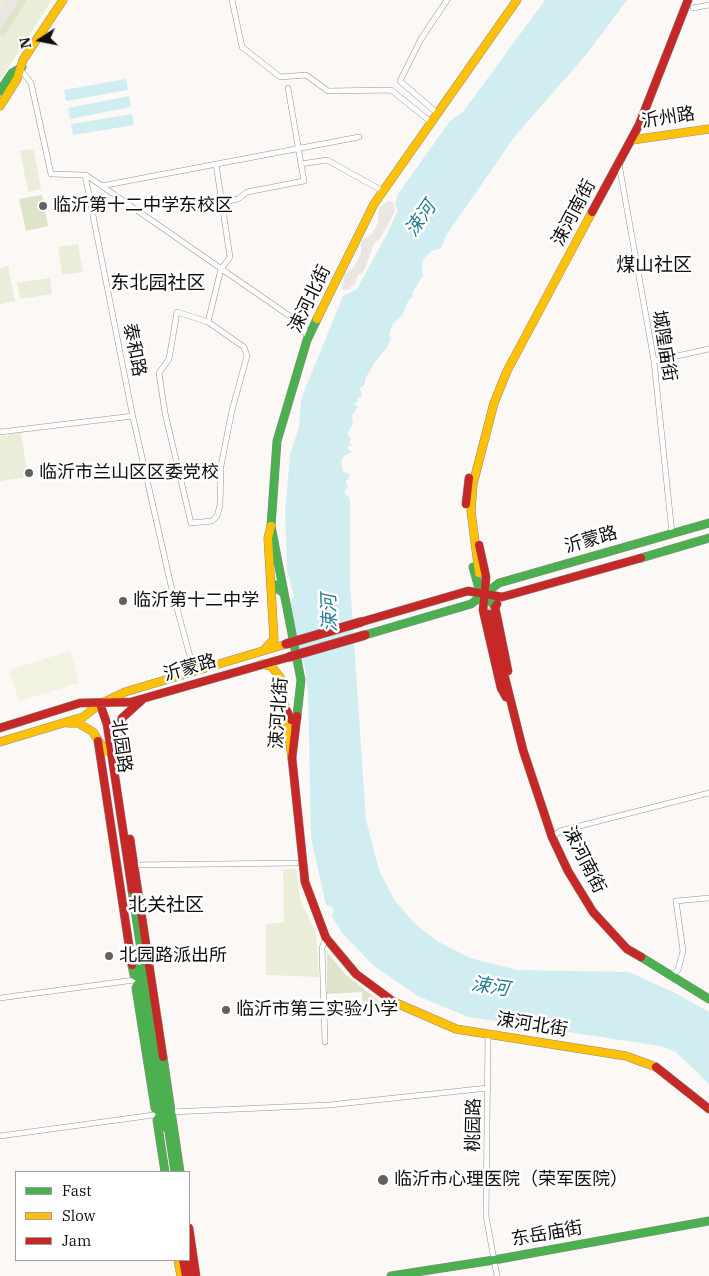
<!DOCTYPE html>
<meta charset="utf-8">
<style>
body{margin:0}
#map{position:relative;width:709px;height:1276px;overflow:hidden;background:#fbf8f5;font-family:"IBM Plex Serif",serif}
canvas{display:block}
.legend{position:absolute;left:15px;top:1171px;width:175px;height:90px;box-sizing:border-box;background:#fff;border:1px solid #9f9f9f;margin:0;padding:6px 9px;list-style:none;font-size:15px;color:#0f0f0f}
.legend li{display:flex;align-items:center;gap:10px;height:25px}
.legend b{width:25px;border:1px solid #9f9f9f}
.north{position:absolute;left:15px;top:15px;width:50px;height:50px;-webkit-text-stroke:4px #fff;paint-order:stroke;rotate:259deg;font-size:14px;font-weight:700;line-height:20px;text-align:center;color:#0f0f0f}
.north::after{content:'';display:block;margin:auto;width:18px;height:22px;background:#0f0f0f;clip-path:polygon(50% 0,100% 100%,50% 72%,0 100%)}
</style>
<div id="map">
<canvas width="709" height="1276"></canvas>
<ul class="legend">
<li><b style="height:6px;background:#4caf50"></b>Fast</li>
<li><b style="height:6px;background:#ffc107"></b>Slow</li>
<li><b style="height:6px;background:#c62828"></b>Jam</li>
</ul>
<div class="north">N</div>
</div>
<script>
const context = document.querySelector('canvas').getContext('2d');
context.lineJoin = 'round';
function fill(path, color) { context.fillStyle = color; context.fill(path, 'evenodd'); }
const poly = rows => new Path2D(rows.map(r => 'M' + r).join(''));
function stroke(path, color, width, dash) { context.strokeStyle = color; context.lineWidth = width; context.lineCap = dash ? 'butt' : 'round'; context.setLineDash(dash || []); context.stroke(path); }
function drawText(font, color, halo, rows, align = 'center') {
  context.font = font + ' "IBM Plex Serif","Noto Sans SC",serif'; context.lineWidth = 5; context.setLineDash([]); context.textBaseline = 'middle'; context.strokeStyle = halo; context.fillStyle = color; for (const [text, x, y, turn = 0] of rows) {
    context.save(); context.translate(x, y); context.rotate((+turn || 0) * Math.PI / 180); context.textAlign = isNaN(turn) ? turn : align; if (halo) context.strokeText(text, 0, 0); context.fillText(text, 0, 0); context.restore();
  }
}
fill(poly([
 [0,0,52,0,0,80],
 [30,149,34,151,41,189,28,192,20,151],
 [78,244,83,272,62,275,58,247],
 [8,266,15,301,0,304,0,268],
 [50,278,52,294,20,299,17,283],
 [21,433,28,477,0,481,0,436],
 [296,869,300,899,316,933,319,977,266,975,266,924,284,922,283,870]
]), '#eaeed8');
fill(poly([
 [19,0,27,0,3,37,0,35,0,30],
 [42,195,48,226,26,231,19,199],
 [327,952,345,974,388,1008,389,1012,379,1008,363,1011,362,992,327,994]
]), '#dde4c7');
fill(poly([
 [70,651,79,683,19,701,9,670]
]), '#f2f2e1');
fill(poly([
 [7,0,19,0,0,30,0,10],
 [388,201,393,202,395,211,388,225,379,240,375,242,363,273,358,275,355,284,347,290,342,289,344,275,353,268,361,253,361,241,372,234,378,223,379,208]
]), '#ebe6e1');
fill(poly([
 [545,0,627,0,586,55,515,136,447,234,441,248,432,251,425,257,422,263,423,276,412,293,413,297,408,301,403,314,392,325,389,335,391,339,387,347,375,362,365,379,365,384,360,389,362,395,360,398,357,397,358,402,356,402,354,405,358,407,352,415,353,424,347,434,351,439,349,443,352,446,348,446,348,449,352,452,344,456,341,462,343,471,350,475,346,482,348,487,344,493,350,498,350,583,366,820,379,870,394,899,414,923,437,941,470,958,517,970,629,972,677,994,709,1012,709,1084,676,1052,660,1046,568,1032,552,1025,533,1026,468,1017,418,996,374,966,342,933,332,916,334,908,326,905,311,838,308,692,305,668,288,607,294,596,287,570,285,512,290,455,299,427,301,399,343,296,357,289,387,234,398,210,395,205,398,194,450,121,463,112],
 [126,79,128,90,66,101,64,90],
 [129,96,131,107,70,119,68,108],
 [132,114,134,125,73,135,71,124]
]), '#d0eef1');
stroke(poly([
 [479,573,489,614]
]), '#d8d5d2', 8, [8, 4]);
const street = poly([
 [232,0,242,47,280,77,306,75,328,91,391,90,431,122],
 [693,8,709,5],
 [20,69,31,83,51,174,85,175,132,413,172,590,194,671],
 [437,113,400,81,421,39,447,0],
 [216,164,230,257,221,269],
 [301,164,327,160,383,191],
 [619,164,654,361,672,533],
 [86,175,304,326,307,339],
 [101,186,359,137],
 [223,202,238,199,247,192,304,181,288,88],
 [177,312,208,322,244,347,247,356,232,410,221,466,220,505,217,516,212,521,191,523,165,413,159,373,169,359,177,312],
 [208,322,221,269],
 [654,361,709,349],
 [0,432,133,416],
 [552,837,560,831,709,793],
 [133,865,296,863],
 [672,975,678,970,683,951,676,901,709,898],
 [0,998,142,979],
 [488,1034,486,1216,497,1276],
 [325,1042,322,948,326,938],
 [170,1112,329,1105,488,1088],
 [0,1136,161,1114]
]);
const fast = poly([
 [0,91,12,73,22,67],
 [641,558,709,538],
 [473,567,478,585,495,607],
 [272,593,272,587,275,585,282,592],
 [365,635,471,604,499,583,709,523],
 [297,716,301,680,271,526,277,441,307,340,317,319],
 [132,890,175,1172],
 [137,952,163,1127],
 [641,957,709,999],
 [132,965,134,975,141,979,136,988,155,1108,161,1114,157,1120,165,1172],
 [163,1057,180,1172],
 [391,1276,494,1260,709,1221]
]);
const slow = poly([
 [0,106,17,79,23,60,63,0],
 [632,140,709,129],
 [317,319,374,204,517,0],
 [479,573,471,511,473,484,494,403,507,371,592,212],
 [265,649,274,639,268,538,271,526],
 [262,664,271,666,280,677,292,758],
 [68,723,78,723,93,732,105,751],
 [0,742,83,717,100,704,125,692,286,644],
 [394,1002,456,1029,626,1056,656,1067],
 [178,1260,181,1276]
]);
const jam = poly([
 [592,212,639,125,688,0],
 [466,504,469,478],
 [479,545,486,577,483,610,501,688,506,697],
 [497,604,495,607,508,671],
 [489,614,523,750,552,837,568,871,593,912,627,949,641,957],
 [361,622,468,591,502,597,641,558],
 [100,704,107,724,132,890],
 [287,711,291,720,297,718],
 [297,716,292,758,305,882,326,938,356,974,394,1002],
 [0,728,80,703,131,702,289,657],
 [98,741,132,965],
 [117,755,116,747,122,718,142,700],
 [130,839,163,1057],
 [656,1067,709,1109],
 [189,1228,196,1276],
 [189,1256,192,1276],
 [183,1260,186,1276]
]);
stroke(street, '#959493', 6);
stroke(fast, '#8c8b89', 9);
stroke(slow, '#8c8b89', 9);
stroke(jam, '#8c8b89', 9);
stroke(street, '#fefefe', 5);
stroke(fast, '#4caf50', 8);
stroke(slow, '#ffc107', 8);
stroke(jam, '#c62828', 8);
const jamBridge = poly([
 [286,644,361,622],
 [289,657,365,635]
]);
stroke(jamBridge, '#838180', 10, []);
stroke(jamBridge, '#c62828', 9);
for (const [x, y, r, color] of [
 [43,206,5,"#626160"],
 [29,473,5,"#626160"],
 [123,601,5,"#626160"],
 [109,956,5,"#626160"],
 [226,1010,5,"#626160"],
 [383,1180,6,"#626160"]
]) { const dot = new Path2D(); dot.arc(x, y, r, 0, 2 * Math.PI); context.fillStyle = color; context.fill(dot); stroke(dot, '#fff', 2); }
drawText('18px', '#0f0f0f', '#fff', [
 ["沂州路",668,118,-9],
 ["涑河南街",574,213,-62],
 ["涑河北街",310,299,-64],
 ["城隍庙街",664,346,81],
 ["泰和路",134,350,79],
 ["沂蒙路",591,540,-16],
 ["沂蒙路",190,668,-16],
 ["涑河北街",279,713,-86],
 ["北园路",121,746,82],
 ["涑河南街",584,860,63],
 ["涑河北街",532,1025,9],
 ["桃园路",474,1125,-89],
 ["东岳庙街",547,1234,-10]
]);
drawText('18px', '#0f0f0f', '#fff', [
 ["临沂第十二中学东校区",53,206],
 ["临沂市兰山区区委党校",39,473],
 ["临沂第十二中学",133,601],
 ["北园路派出所",119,956],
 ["临沂市第三实验小学",236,1010],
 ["临沂市心理医院（荣军医院）",394,1180]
], 'left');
drawText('italic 19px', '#267e93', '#fff', [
 ["涑河",421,219,-55],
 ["涑河",330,613,-92],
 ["涑河",490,987,9]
]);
drawText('19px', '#0f0f0f', '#fff', [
 ["煤山社区",654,266],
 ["东北园社区",158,284],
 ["北关社区",166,906]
]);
</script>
